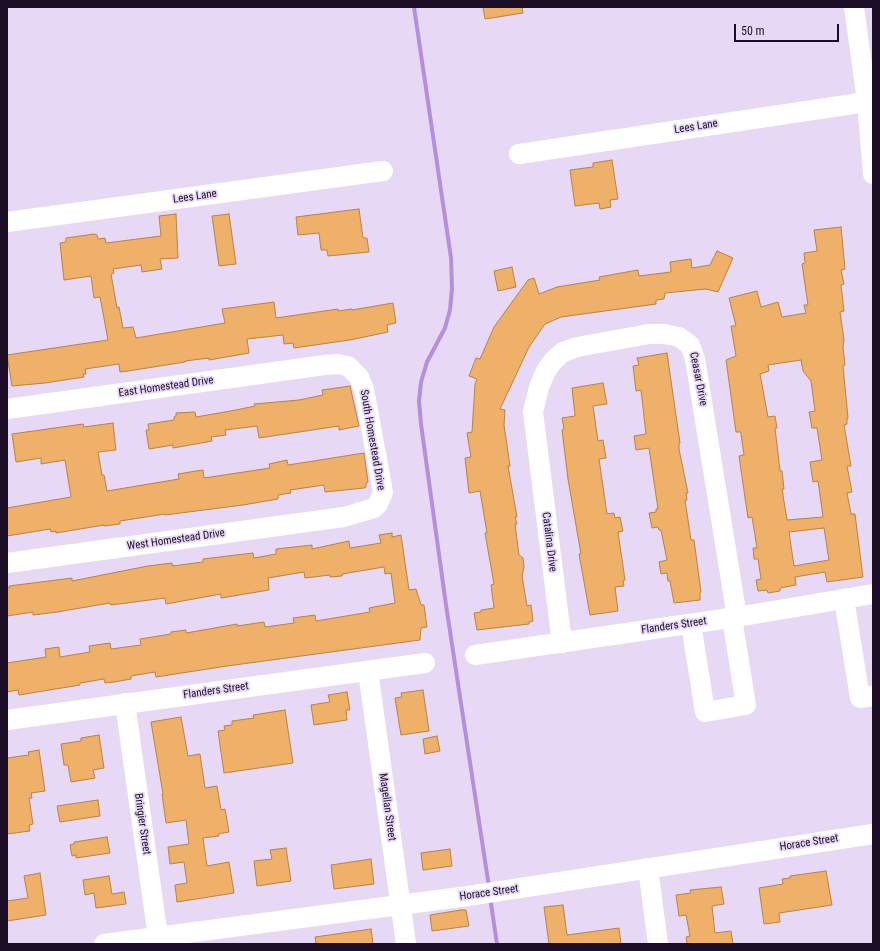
<!DOCTYPE html>
<style>
body{margin:0}
#map{position:relative;width:880px;height:951px;overflow:hidden;background:#e7d9f6;font-family:"Roboto Condensed",sans-serif}
canvas{display:block}
.frame{position:absolute;inset:0;border:8px solid #1d0e28;pointer-events:none}
.scale{position:absolute;left:734px;top:24px;width:105px;height:18px;box-sizing:border-box;border:2px solid #1d0e28;border-top:0;padding-left:5px;font-size:12px;line-height:14px;white-space:nowrap;color:#1d0e28;-webkit-text-stroke:3px #e7d9f6;paint-order:stroke}
</style>
<div id="map">
<canvas width="880" height="951"></canvas>
<div class="frame"></div>
<div class="scale">50 m</div>
</div>
<script>
const context = document.querySelector('canvas').getContext('2d');
context.lineJoin = 'round';
const poly = rows => new Path2D(rows.map(r => 'M' + r).join(''));
function stroke(path, color, width, dash) { context.strokeStyle = color; context.lineWidth = width; context.lineCap = dash ? 'butt' : 'round'; context.setLineDash(dash || []); context.stroke(path); }
function fill(path, color) { context.fillStyle = color; context.fill(path, 'evenodd'); }
function drawText(font, color, halo, rows, align = 'center') {
  context.font = font + ' "Roboto Condensed",sans-serif'; context.lineWidth = 3.5; context.setLineDash([]); context.textBaseline = 'middle'; context.strokeStyle = halo; context.fillStyle = color; for (const [text, x, y, turn = 0] of rows) {
    context.save(); context.translate(x, y); context.rotate((+turn || 0) * Math.PI / 180); context.textAlign = isNaN(turn) ? turn : align; if (halo) context.strokeText(text, 0, 0); context.fillText(text, 0, 0); context.restore();
  }
}
stroke(poly([
 [414,7,451,258,452,289,450,310,445,328,427,362,421,382,419,401,421,424,446,605,489,887],
 [490,897,497,944]
]), '#b68fda', 4);
const building = poly([
 [483,7,522,7,523,13,485,19,483,7],
 [612,160,618,199,610,200,611,207,600,209,599,203,575,206,570,170,593,167,593,163,612,160],
 [359,209,363,238,367,238,369,252,328,256,327,250,321,250,319,233,298,235,296,217,359,209],
 [176,214,178,258,160,259,162,269,142,272,141,265,113,269,114,273,111,274,117,308,119,307,123,328,133,327,136,338,225,323,222,309,274,302,276,318,338,309,338,311,352,309,352,310,393,303,396,323,387,325,388,332,350,340,294,348,293,343,284,344,283,335,247,339,249,353,209,360,209,358,185,361,185,362,128,371,120,372,119,364,85,369,86,374,83,374,84,377,45,383,12,386,7,355,108,340,100,297,94,298,91,276,64,280,60,243,66,242,66,238,94,234,97,235,98,239,105,238,106,243,161,236,159,216,176,214],
 [229,214,236,264,219,266,212,216,229,214],
 [841,227,845,269,841,270,844,284,841,285,844,311,840,312,844,340,843,347,845,365,843,366,848,418,847,418,847,424,844,425,851,466,847,466,852,492,847,493,851,514,855,514,863,577,827,582,825,572,795,577,796,585,780,588,780,591,768,593,767,590,758,591,756,580,761,579,758,559,754,559,753,548,757,548,752,517,748,518,743,484,739,456,744,455,741,434,741,432,736,432,726,360,736,356,731,326,736,326,729,298,757,291,761,307,778,302,782,317,806,313,804,305,808,305,802,264,805,263,804,253,817,251,814,230,841,227],
 [801,360,803,371,811,381,815,411,809,412,812,428,817,428,822,460,810,462,813,482,818,481,823,517,787,520,782,489,784,489,782,471,780,471,775,428,777,428,775,416,768,417,760,374,769,371,768,365,801,360],
 [824,528,829,560,794,566,789,532,824,528],
 [717,251,733,258,718,292,706,289,665,293,664,299,656,300,656,304,561,317,545,324,529,347,500,409,505,410,504,425,510,466,508,466,517,517,515,517,517,524,515,524,519,555,523,558,524,567,522,576,527,606,531,605,533,621,529,622,529,624,477,630,474,613,481,612,481,610,494,608,491,585,494,584,485,533,487,533,480,491,469,493,465,458,471,457,467,433,472,432,475,384,477,379,469,376,476,358,480,359,494,327,528,280,534,278,539,294,557,287,600,280,599,277,638,270,639,276,671,272,670,262,691,259,692,268,710,265,717,251],
 [512,267,516,287,498,291,494,271,512,267],
 [667,353,680,443,679,443,679,449,688,493,686,493,687,500,685,500,691,540,694,540,701,592,700,593,700,600,674,603,670,581,668,581,667,573,661,574,659,562,667,560,661,530,659,530,658,527,652,528,649,513,656,512,656,509,658,509,649,448,636,450,634,436,646,434,641,390,636,391,633,366,639,365,637,358,667,353],
 [603,383,607,404,593,406,598,441,603,440,606,458,599,459,607,514,614,513,615,518,620,517,623,531,618,532,625,580,623,581,624,586,615,587,618,611,590,615,579,554,581,554,568,479,562,430,564,429,562,418,575,416,572,388,603,383],
 [350,386,359,426,339,430,339,426,259,438,257,426,225,430,226,435,211,437,212,441,173,448,173,445,149,449,146,430,149,430,148,424,174,420,174,417,176,416,176,413,195,412,196,417,236,410,255,406,254,404,299,400,323,395,322,390,350,386],
 [113,423,116,450,98,452,102,475,104,475,107,491,179,479,178,474,196,471,203,470,204,478,270,468,269,464,287,460,288,465,364,453,368,482,366,483,366,487,364,488,325,492,324,485,290,490,291,493,278,495,278,499,243,505,165,515,165,514,120,521,120,524,104,526,104,525,56,533,56,531,51,532,50,529,7,536,7,508,71,497,65,460,41,464,41,458,16,462,12,434,83,424,84,427,113,423],
 [392,533,392,537,401,535,409,590,416,589,421,605,424,605,427,627,421,628,420,640,227,666,156,677,155,672,131,676,131,679,114,682,105,683,104,679,80,683,80,685,19,695,18,690,7,692,7,663,46,657,45,649,59,647,60,657,90,652,89,646,110,643,111,649,141,645,140,639,171,634,171,632,186,630,186,633,237,624,237,626,264,622,265,627,294,623,293,618,315,615,316,621,370,612,369,608,395,603,391,573,385,574,384,567,342,574,342,576,330,577,330,575,305,578,304,572,268,578,269,590,221,598,221,594,166,604,165,598,111,605,110,603,57,612,33,615,33,612,7,616,7,588,10,588,9,586,72,578,72,581,148,566,172,563,172,566,203,562,203,559,236,555,253,553,254,558,276,554,276,549,312,545,312,549,349,541,350,548,381,543,379,535,392,533],
 [423,690,429,731,401,735,395,698,402,697,401,693,423,690],
 [347,692,350,710,346,710,347,720,314,725,311,705,330,702,328,695,347,692],
 [285,710,293,763,224,773,218,731,225,730,224,726,232,725,232,721,254,718,253,715,285,710],
 [181,717,188,756,200,754,205,788,217,786,221,810,225,809,229,832,218,834,219,836,203,838,207,866,229,862,234,893,177,902,175,885,187,883,184,862,170,864,168,847,189,844,186,820,166,823,162,794,163,794,151,722,181,717],
 [99,735,104,768,93,770,95,778,71,782,68,765,64,765,61,744,81,741,81,738,99,735],
 [437,736,440,751,425,754,423,739,437,736],
 [39,750,45,791,31,793,32,798,29,798,33,824,29,825,30,831,7,834,7,758,29,755,28,752,39,750],
 [98,800,100,816,60,822,57,806,98,800],
 [107,837,110,853,76,858,76,855,72,856,70,845,74,844,74,842,107,837],
 [286,848,291,881,257,886,254,861,272,859,270,850,286,848],
 [450,849,452,866,423,870,421,853,450,849],
 [371,859,374,884,334,889,331,865,371,859],
 [826,871,832,905,779,913,780,922,764,924,759,888,783,884,782,879,790,878,790,876,826,871],
 [40,873,46,915,7,921,7,901,28,898,24,876,40,873],
 [109,876,112,894,124,892,126,904,96,908,94,893,85,895,83,880,109,876],
 [721,887,724,904,712,906,715,933,731,931,733,944,687,944,686,937,690,936,686,915,679,916,676,895,691,893,690,890,721,887],
 [563,905,567,935,619,928,621,944,549,944,544,907,563,905],
 [461,910,466,910,469,926,432,931,430,915,461,910],
 [371,929,373,944,316,944,315,937,371,929]
]);
fill(building, '#efb069');
stroke(building, '#b88242', 1);
stroke(poly([
 [854,7,867,101,873,174],
 [519,154,873,101],
 [7,222,383,171],
 [7,409,325,365,338,364,348,366,359,377,364,389,383,492,378,504,374,508,344,517,7,563],
 [844,599,860,698,873,696],
 [691,624,705,712,746,705,732,618],
 [562,643,533,412,539,387,546,371,553,361,563,352,577,347,649,334,664,334,679,337,690,345,695,359,737,617],
 [475,655,737,617,873,594],
 [368,671,406,944],
 [125,703,159,944],
 [7,720,425,663],
 [648,868,658,944],
 [104,944,468,896,873,834]
]), '#fff', 20);
drawText('11px', '#1d0e28', '#e7d9f6', [
 ["Lees Lane",696,127,-9],
 ["Lees Lane",195,197,-8],
 ["Ceasar Drive",698,379,79],
 ["East Homestead Drive",166,387,-8],
 ["South Homestead Drive",372,440,80],
 ["West Homestead Drive",176,540,-8],
 ["Catalina Drive",549,542,83],
 ["Flanders Street",674,626,-8],
 ["Flanders Street",216,691,-8],
 ["Magellan Street",387,807,82],
 ["Bringier Street",142,824,82],
 ["Horace Street",809,843,-9],
 ["Horace Street",489,893,-8]
]);
</script>
